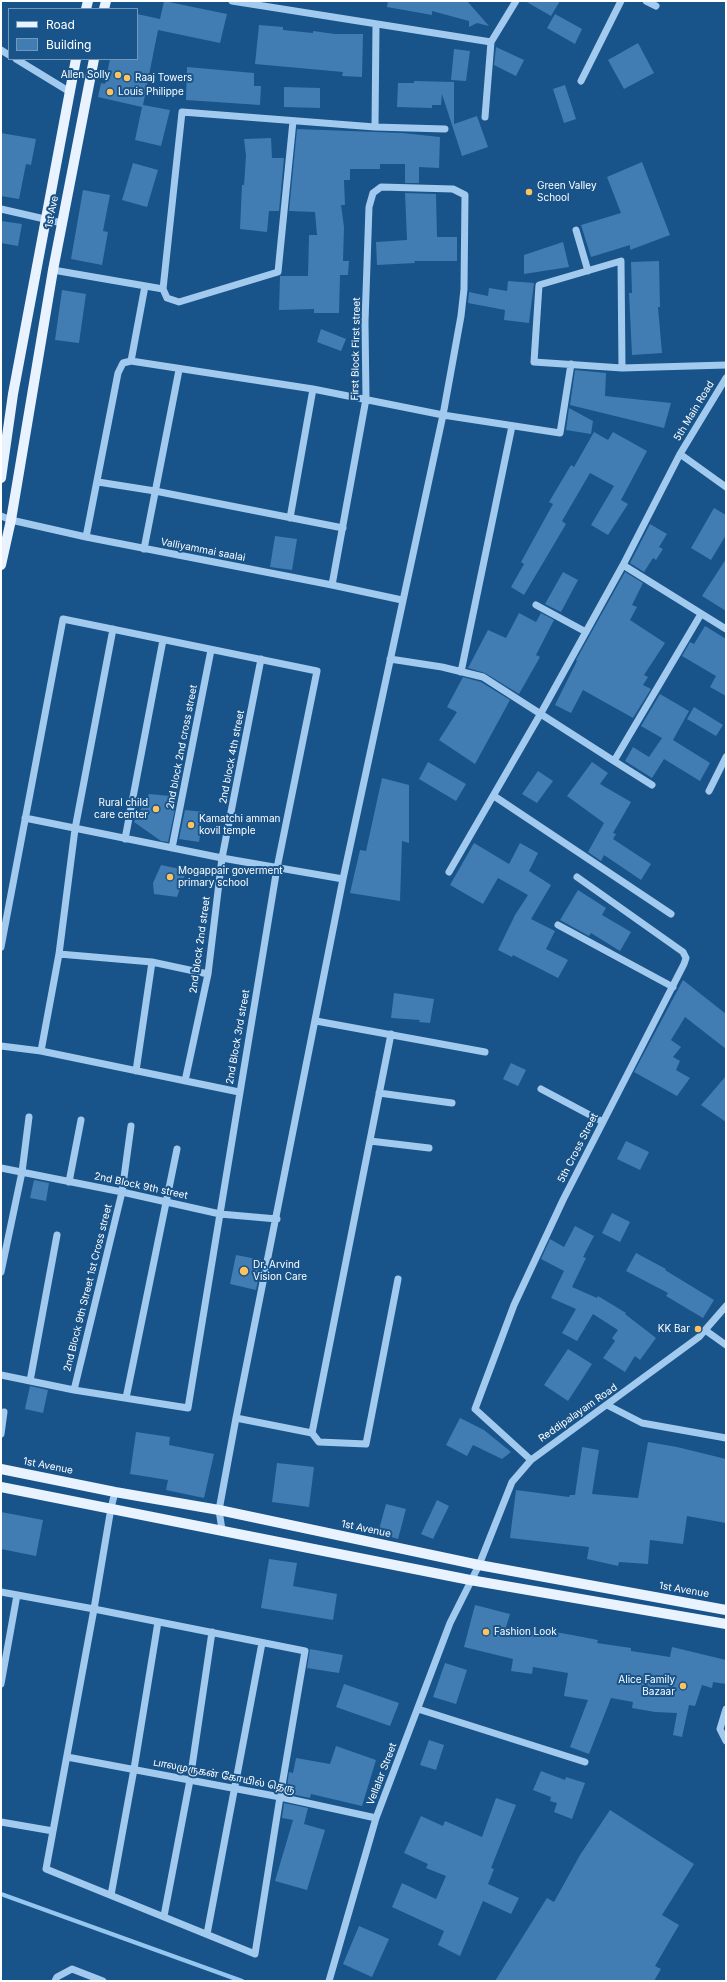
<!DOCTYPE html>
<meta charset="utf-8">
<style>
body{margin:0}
#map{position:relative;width:727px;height:1982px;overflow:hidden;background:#185389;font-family:Inter,sans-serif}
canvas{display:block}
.frame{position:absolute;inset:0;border:2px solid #fff;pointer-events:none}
.legend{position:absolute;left:8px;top:8px;width:130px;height:52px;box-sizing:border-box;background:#185389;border:1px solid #7498b8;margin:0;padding:5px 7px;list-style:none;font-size:12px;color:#fff}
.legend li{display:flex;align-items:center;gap:8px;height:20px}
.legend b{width:20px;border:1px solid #7498b8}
</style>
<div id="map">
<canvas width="727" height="1982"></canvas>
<div class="frame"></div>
<ul class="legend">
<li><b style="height:5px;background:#e8f3ff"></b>Road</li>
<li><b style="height:11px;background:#417db2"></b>Building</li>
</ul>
</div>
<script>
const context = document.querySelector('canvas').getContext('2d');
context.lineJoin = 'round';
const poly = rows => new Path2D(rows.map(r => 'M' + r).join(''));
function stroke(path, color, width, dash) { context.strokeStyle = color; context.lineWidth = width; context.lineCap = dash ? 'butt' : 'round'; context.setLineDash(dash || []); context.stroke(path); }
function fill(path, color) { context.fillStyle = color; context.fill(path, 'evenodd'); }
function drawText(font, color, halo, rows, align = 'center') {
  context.font = font + ' Inter,"Noto Sans Tamil",sans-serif'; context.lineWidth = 4; context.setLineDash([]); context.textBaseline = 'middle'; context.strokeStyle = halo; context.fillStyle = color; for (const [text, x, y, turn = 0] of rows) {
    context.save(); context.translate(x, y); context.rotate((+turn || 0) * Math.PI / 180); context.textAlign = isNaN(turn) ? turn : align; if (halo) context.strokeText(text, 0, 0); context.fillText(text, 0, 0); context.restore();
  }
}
stroke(poly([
 [1,1894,242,1981]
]), '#94c6f0', 4.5);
fill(poly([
 [164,1,227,14,220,43,158,30,143,105,170,110,161,146,135,140,142,107,98,97,101,83,105,84,110,59,137,59,137,14,160,19],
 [388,1,467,1,489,26,477,23,469,27,469,21,432,11,432,15,387,7],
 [525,1,560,1,551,16],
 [555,14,582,29,575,44,547,28],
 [259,25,283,27,283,30,313,33,313,31,335,34,363,34,362,77,342,76,343,72,255,64],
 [638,43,654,73,624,89,608,60],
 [496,47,524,60,516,76,494,65],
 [454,49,470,51,466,81,451,80],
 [187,67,254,73,254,86,261,86,260,105,186,100],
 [414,81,454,82,454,124,477,116,488,147,462,156,442,94,441,105,432,105,432,108,397,107,398,83,414,83],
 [565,85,576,119,564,123,553,89],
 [284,87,320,88,320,108,284,107],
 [297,129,402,133,440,137,439,168,419,167,419,183,405,183,405,164,380,164,380,169,350,169,350,180,344,180,345,205,341,205,344,227,343,261,349,261,348,275,340,275,339,313,314,313,314,309,279,310,280,276,308,276,309,235,317,235,315,212,289,211],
 [1,133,36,139,31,165,26,164,19,199,1,196],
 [271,138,272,158,284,158,279,211,269,211,267,232,240,229,242,185,244,185,246,156,244,139],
 [642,162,670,235,630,250,630,245,591,257,581,225,621,213,607,177],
 [133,163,158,170,147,207,122,200],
 [83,190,110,195,103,231,108,232,102,265,71,259],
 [405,193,436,194,437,237,457,237,457,261,414,261,415,263,377,265,376,242,407,240],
 [1,221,22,224,18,246,1,243],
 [563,242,569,267,524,274,524,255],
 [659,261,660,307,658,307,662,353,632,355,629,293,632,293,631,262],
 [508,281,534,283,529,323,504,320,505,310,468,303,469,292,488,296,489,288,507,291],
 [62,290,86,294,79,343,55,340],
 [321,329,346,339,341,351,317,342],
 [575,370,606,373,605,396,671,403,664,428,570,405],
 [569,408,593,421,591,434,566,430],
 [594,432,608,440,613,432,647,451,621,500,628,504,608,535,591,525,614,486,590,473,562,521,566,524,524,595,511,587,524,564,521,562,553,504,549,502,571,465,574,467],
 [714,508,726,515,726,535,711,560,691,548],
 [650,524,667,534,659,547,663,549,656,560,653,558,644,572,630,563],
 [275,536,297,539,292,570,270,567],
 [726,559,726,611,702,596],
 [563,572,578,580,561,612,545,604],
 [625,572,643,583,632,605,637,607,630,620,665,643,644,675,648,677,643,685,651,689,633,718,583,690,571,713,555,705,577,661,576,660],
 [519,613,536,622,541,613,554,620,536,655,540,657,519,694,485,673,468,668,488,630,506,638],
 [705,626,726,639,726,696,710,687,716,676,682,656,690,642,694,644],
 [463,677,481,682,510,700,475,764,439,740,457,712,447,707],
 [660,694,689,711,673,740,710,763,700,781,664,759,652,778,625,761,633,747,649,757,662,738,641,726],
 [694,707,723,725,716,736,687,719],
 [428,762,466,784,456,801,419,779],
 [592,762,608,773,600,784,631,802,613,833,616,834,613,839,651,864,641,880,604,855,601,861,588,852,604,823,567,796],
 [538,771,553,781,537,803,522,794],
 [382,778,409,785,409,843,402,841,400,901,350,893,360,850,366,851],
 [149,794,170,796,171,809,175,809,168,842,161,841,134,822],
 [185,810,204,812,199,842,179,839],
 [474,843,509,864,520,843,538,853,529,871,551,885,531,919,555,931,546,949,568,960,558,978,513,955,512,957,498,950,515,915,528,895,498,878,483,904,450,885],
 [161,865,185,870,185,875,177,897,154,894,153,883],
 [578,890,606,908,602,915,631,932,620,951,591,933,589,936,560,920],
 [683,980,726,1014,726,1049,685,1017,671,1040,681,1047,673,1057,680,1061,676,1070,690,1078,677,1096,634,1072],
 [394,993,434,999,430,1023,419,1022,420,1020,391,1018],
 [511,1063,526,1070,518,1086,503,1079],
 [726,1076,726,1122,701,1105],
 [626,1141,649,1152,640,1170,617,1159],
 [34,1180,49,1183,46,1201,30,1198],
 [612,1213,630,1222,620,1242,602,1233],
 [575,1226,594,1236,583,1257,586,1258,572,1287,597,1298,598,1296,626,1313,625,1314,656,1338,640,1360,635,1356,625,1372,603,1358,615,1341,612,1338,618,1330,593,1314,577,1341,562,1333,576,1309,551,1298,564,1271,541,1259,550,1239,564,1247],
 [636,1253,666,1269,665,1270,714,1300,703,1318,666,1296,668,1293,626,1271],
 [236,1255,262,1260,256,1290,230,1284],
 [568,1349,592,1364,568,1401,544,1385],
 [30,1386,48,1390,43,1413,25,1409],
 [460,1418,484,1430,511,1452,502,1459,473,1445,467,1456,446,1445],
 [136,1432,170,1437,169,1445,214,1454,204,1498,166,1490,168,1480,130,1474],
 [648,1442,677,1447,726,1459,726,1523,687,1516,683,1544,650,1540,648,1564,619,1562,618,1566,587,1559,589,1547,510,1538,516,1490,569,1497,570,1495,575,1495,582,1447,599,1450,592,1494,638,1498],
 [277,1463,314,1467,309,1507,272,1502],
 [437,1500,449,1506,433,1539,421,1534],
 [386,1504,406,1509,398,1539,378,1533],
 [1,1512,43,1520,36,1556,1,1549],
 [269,1559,297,1563,293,1586,337,1594,333,1620,261,1608],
 [475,1605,510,1614,506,1627,543,1633,544,1630,572,1635,598,1640,597,1643,631,1648,631,1651,670,1657,672,1647,726,1660,726,1684,713,1682,712,1688,702,1685,695,1706,689,1705,682,1737,673,1735,677,1713,655,1712,632,1708,633,1702,611,1698,589,1754,570,1747,588,1700,564,1696,568,1673,533,1667,532,1674,511,1671,513,1659,464,1647],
 [310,1649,343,1655,339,1673,307,1668],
 [445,1663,467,1670,456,1704,433,1697],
 [344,1684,399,1703,390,1726,336,1707],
 [429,1740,444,1745,436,1770,420,1765],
 [336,1746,376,1760,362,1806,311,1794,310,1798,286,1793,289,1772,293,1773,296,1758,330,1764],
 [541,1771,565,1780,566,1777,585,1783,572,1819,554,1812,557,1803,550,1801,551,1797,533,1790],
 [496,1798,516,1805,491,1868,494,1869,488,1884,519,1898,511,1914,483,1901,460,1956,438,1945,444,1931,392,1907,402,1883,436,1899,446,1876,426,1868,428,1864,404,1853,421,1816,443,1826,445,1821,482,1837],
 [284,1803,308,1808,304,1824,325,1830,307,1890,275,1881,293,1820,282,1818],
 [610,1810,694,1864,662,1915,679,1925,655,1966,661,1969,654,1981,495,1981,547,1898,554,1902,580,1855],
 [359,1926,389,1939,372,1977,343,1964]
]), '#417db2');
stroke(poly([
 [232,1,491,42,516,1],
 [646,1,656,6],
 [1,50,9,55],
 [16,59,70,92],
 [581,81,621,1],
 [485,117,491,42],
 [293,121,278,272,179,302,167,298,163,289,182,112,375,127,376,25],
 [375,127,445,129],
 [1,209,62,223],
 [576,230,588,271],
 [53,270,163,289],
 [131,361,145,286],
 [622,368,621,261,539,285,534,362,622,368,726,365],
 [680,454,726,487],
 [98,482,155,491,343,528],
 [1,516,11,520,86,537,332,585,402,600],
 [290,518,313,389],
 [86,537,118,373,123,363,131,361,313,389,443,415,560,433,571,364],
 [144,549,179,370],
 [623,565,726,629],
 [536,605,586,632],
 [390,659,442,667,483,677,614,761,701,614],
 [461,672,512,426],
 [614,761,652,785],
 [709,791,726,757],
 [494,796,671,914],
 [25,818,222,858,343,879],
 [125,839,163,640],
 [172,848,211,650],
 [449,872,541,713,623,565,680,454,726,378],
 [558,925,673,987],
 [1,947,63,619,317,671,277,868,188,1408,74,1390,1,1375],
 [59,954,152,962,208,974],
 [316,1021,485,1052],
 [1,1046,41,1051,239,1092],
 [41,1051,59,954,75,829,113,629],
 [136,1071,152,962],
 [185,1081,208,974,222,858,261,659],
 [541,1089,603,1122],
 [379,1093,452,1103],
 [370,1141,429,1148],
 [1,1168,122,1192,220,1214,277,1219],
 [69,1182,81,1120],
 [1,1272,22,1172,29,1117],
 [705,1330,726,1345],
 [30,1381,57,1235],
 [74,1390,122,1192,131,1126],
 [126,1398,177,1149],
 [607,1405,642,1423,726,1438],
 [236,1418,312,1433,319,1442,366,1444,398,1279],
 [312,1433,391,1034],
 [1,1434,4,1412],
 [531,1460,475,1409,514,1305,563,1200,684,964,686,958,683,952,577,877],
 [222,1530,219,1510,236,1418,343,879,443,415,461,316,464,289,465,195,453,189,381,187,373,193,369,207,365,322,366,399,332,585],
 [1,1592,94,1609,305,1651,280,1797,255,1954,46,1869,94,1609,111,1508,115,1492],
 [1,1684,17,1595],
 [418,1709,585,1762],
 [726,1709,720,1729,726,1741],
 [67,1757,280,1797,376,1818],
 [1,1822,53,1831],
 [111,1895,134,1769,158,1622],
 [164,1916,190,1780,212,1632],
 [207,1934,262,1643],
 [55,1981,57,1977,72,1969,103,1981],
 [329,1981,376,1818,450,1623,479,1565,512,1482,531,1460,699,1337,726,1306]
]), '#a1caee', 7);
stroke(poly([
 [86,9,88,1],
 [104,9,106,1],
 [1,478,13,394,76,59],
 [1,565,11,520,53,270,94,59],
 [1,1469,115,1492,219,1510,479,1565,726,1610],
 [1,1487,470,1580,726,1624]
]), '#e8f3ff', 10);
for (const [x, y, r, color] of [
 [118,75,4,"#ffc35e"],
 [127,78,4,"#ffc35e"],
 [110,92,4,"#ffc35e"],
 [529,192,4,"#ffc35e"],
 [156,809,4,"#ffc35e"],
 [191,825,4,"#ffc35e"],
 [170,877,4,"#ffc35e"],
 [244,1271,5,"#ffc35e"],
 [698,1329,4,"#ffc35e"],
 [486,1632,4,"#ffc35e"],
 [683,1686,4,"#ffc35e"]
]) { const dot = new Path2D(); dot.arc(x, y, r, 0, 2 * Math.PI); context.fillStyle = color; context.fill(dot); stroke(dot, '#185389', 1.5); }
drawText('10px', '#fff', '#185389', [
 ["Allen Solly",110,75,"right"],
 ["Raaj Towers",135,78],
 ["Louis Philippe",118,92],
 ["Green Valley",537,186],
 ["School",537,198],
 ["Rural child",148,803,"right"],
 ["care center",148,815,"right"],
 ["Kamatchi amman",199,819],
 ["kovil temple",199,831],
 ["Mogappair goverment",178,871],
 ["primary school",178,883],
 ["Dr. Arvind",253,1265],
 ["Vision Care",253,1277],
 ["KK Bar",690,1329,"right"],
 ["Fashion Look",494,1632],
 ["Alice Family",675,1680,"right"],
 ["Bazaar",675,1692,"right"]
], 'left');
drawText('10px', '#fff', '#185389', [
 ["1st Ave",52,212,-79],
 ["First Block First street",356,349,-89],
 ["5th Main Road",694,411,-59],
 ["Valliyammai saalai",203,550,11],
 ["2nd block 2nd cross street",182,747,-79],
 ["2nd block 4th street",232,757,-79],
 ["2nd block 2nd street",200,945,-82],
 ["2nd Block 3rd street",238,1037,-80],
 ["5th Cross Street",578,1148,-63],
 ["2nd Block 9th street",141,1186,12],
 ["2nd Block 9th Street 1st Cross street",88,1288,-76],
 ["Reddipalayam Road",578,1413,-35],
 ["1st Avenue",48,1466,11],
 ["1st Avenue",366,1529,12],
 ["1st Avenue",684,1590,10],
 ["Vellalar Street",382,1774,-69],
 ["பாலமுருகன் கோயில் தெரு",224,1776,11]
]);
</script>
